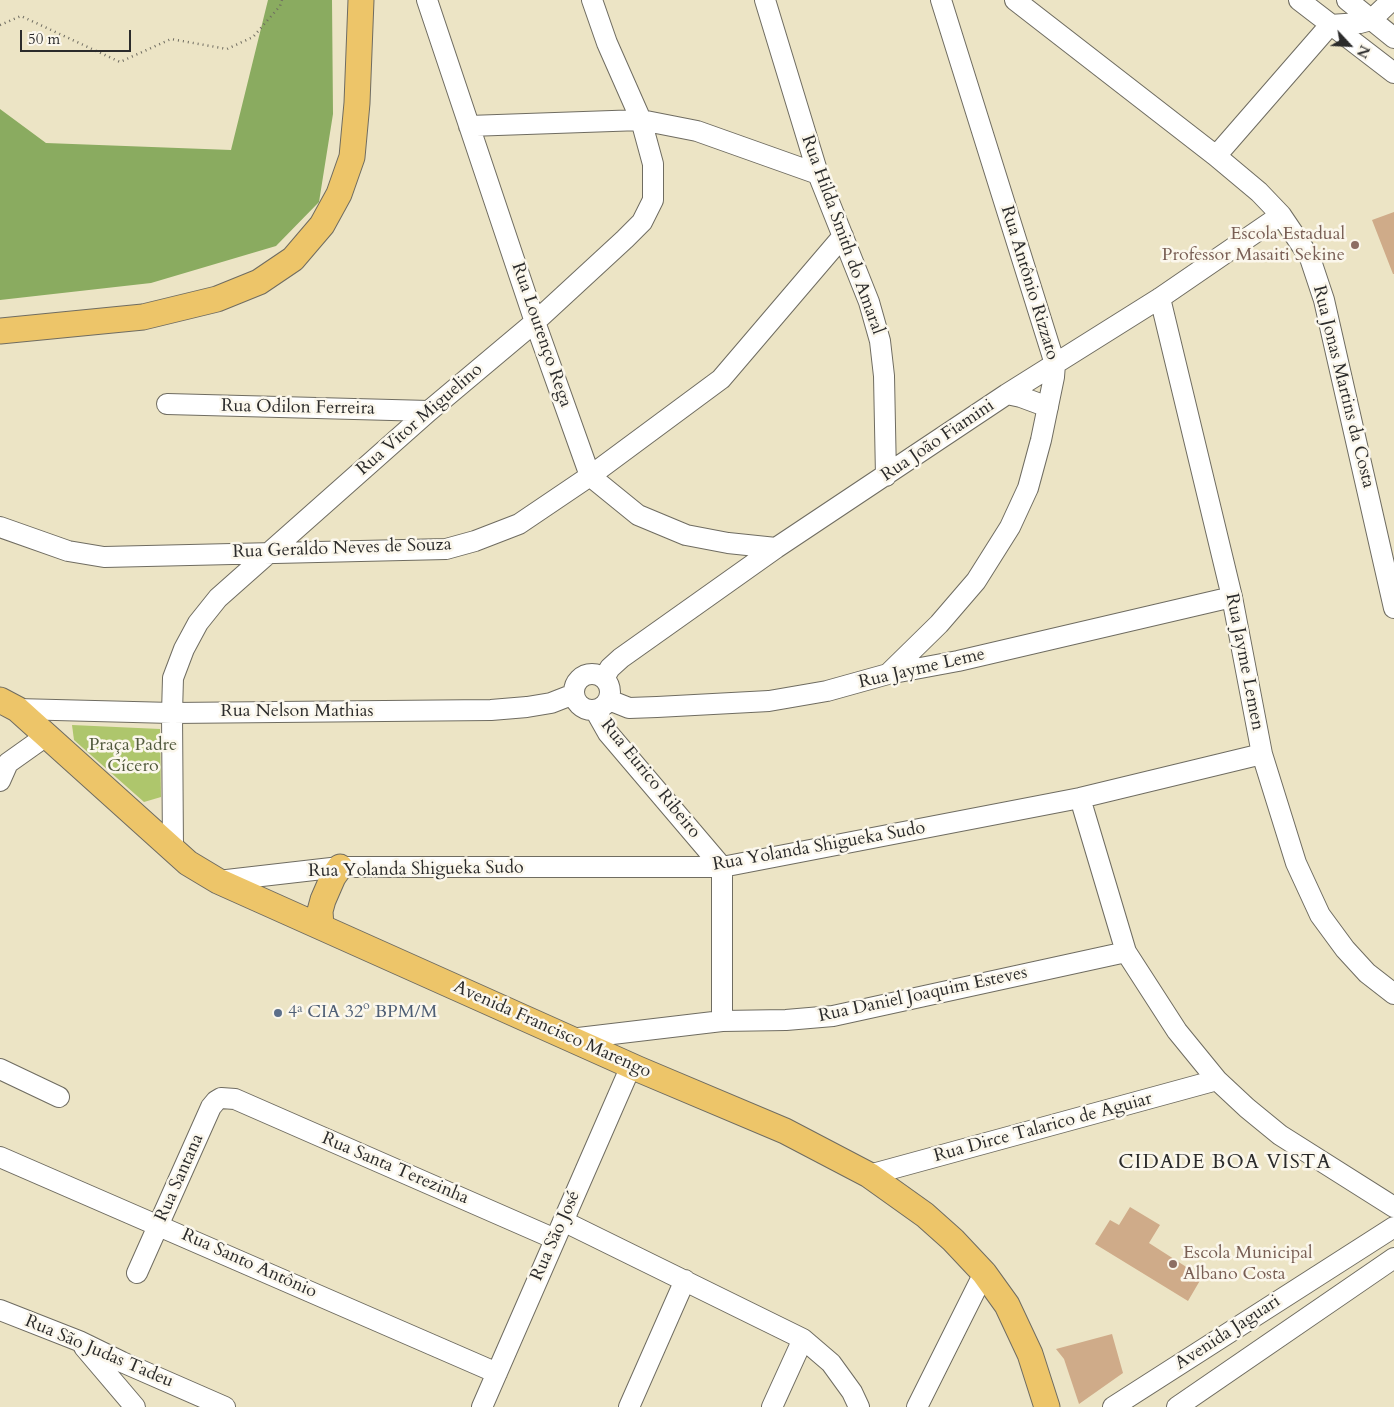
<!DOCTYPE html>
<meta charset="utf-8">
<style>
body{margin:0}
#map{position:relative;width:1394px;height:1407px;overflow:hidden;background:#ece4c5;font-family:Cardo,serif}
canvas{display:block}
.north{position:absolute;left:1324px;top:20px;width:50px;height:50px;-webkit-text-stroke:4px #fbf7ec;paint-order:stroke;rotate:115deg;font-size:14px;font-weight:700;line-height:20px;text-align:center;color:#2b2b2b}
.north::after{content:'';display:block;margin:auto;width:18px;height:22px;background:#2b2b2b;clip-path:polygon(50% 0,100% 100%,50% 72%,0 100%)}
.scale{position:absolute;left:20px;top:30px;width:111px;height:22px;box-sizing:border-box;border:2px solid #2b2b2b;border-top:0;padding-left:6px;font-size:15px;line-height:18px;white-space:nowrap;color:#2b2b2b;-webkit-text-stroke:4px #fbf7ec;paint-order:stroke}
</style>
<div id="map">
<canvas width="1394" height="1407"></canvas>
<div class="north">N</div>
<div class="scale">50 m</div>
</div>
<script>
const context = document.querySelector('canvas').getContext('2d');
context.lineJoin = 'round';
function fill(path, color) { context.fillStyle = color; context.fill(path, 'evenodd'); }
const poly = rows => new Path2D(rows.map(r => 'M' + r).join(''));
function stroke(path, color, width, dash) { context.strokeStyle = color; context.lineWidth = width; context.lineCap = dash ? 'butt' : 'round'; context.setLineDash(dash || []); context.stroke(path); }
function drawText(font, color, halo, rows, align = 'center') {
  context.font = font + ' Cardo,serif'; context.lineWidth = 5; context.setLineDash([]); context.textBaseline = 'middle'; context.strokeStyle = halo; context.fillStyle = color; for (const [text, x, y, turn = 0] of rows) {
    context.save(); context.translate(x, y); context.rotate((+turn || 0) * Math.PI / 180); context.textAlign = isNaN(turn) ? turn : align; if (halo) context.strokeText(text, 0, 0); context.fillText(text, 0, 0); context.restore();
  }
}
fill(poly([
 [72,725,160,729,161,797,144,802,74,740]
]), '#aec66c');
fill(poly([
 [268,0,332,0,333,114,319,202,276,246,151,283,0,300,0,109,46,143,231,150]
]), '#8aab60');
fill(poly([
 [1394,212,1394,274,1393,274,1372,220],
 [1130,1207,1160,1225,1149,1243,1202,1277,1188,1301,1095,1244,1110,1220,1119,1225],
 [1112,1334,1123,1373,1079,1404,1064,1359,1056,1349]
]), '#cfab89');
const minor = poly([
 [427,0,535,322,590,476,638,515,686,535,728,543,776,548],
 [765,0,818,174,869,302,880,341,884,376,886,476],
 [1015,0,1216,156,1259,192,1281,215,1310,258,1324,300,1394,608],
 [1299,0,1394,73],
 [1347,0,1394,38],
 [1330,25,1360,23,1371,20,1392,0],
 [469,126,641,120,697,131,818,174],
 [1216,156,1330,25],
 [1160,298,1232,597,1262,754,1296,863,1320,915,1345,949,1367,973,1394,994],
 [1007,394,1021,397,1048,407],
 [167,404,429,411],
 [0,527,68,551,104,557,446,549,475,541,519,524,590,476,721,379,843,236],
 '574 692a18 18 0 1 1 36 0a18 18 0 1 1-36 0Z',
 [888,674,939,624,976,581,1010,527,1028,488,1041,440,1054,377,1055,364,941,0],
 [604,678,610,668,621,658,776,548,1007,394,1160,298,1281,215],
 [609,700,629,708,657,707,769,701,827,691,888,674,958,661,1232,597],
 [17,709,172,713,491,710,527,707,551,703,574,694],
 [595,710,608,733,722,867,722,1021],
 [0,781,8,763,46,736],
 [1080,798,1126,952,1177,1031,1217,1080,1247,1108,1280,1135,1394,1207],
 [173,849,172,713,173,678,184,649,198,623,218,598,429,411,535,322,625,239,642,222,653,200,653,164,641,120,607,43,592,0],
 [218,881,340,867,722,867,1080,798,1262,754],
 [570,1039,722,1021,786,1020,833,1016,1126,952],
 [0,1069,59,1097],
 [0,1157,497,1373],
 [869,1175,1217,1080],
 [563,1221,803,1339,831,1363,852,1392,859,1407],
 [137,1273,211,1107,216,1101,221,1098,235,1099,555,1239],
 [0,1310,79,1341,122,1362,225,1407],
 [84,1347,135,1407],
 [482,1407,631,1066],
 [629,1407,685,1280],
 [772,1407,803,1339],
 [917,1407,984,1273],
 [1113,1407,1394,1227],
 [1177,1407,1394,1258]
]);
const major = poly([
 [0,331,143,317,217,299,259,282,293,259,322,225,339,194,352,157,357,103,361,0],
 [0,700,17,709,188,863,218,881,638,1069,785,1131,869,1175,925,1215,953,1240,984,1273,1007,1305,1030,1354,1047,1407],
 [321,927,320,911,323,900,333,877,340,867]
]);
stroke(minor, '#6f6c61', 22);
stroke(major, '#6f6c61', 27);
stroke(poly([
 [0,25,21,16,120,62,171,39,227,49,253,37,280,6,282,0]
]), '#6f6c61', 2.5, [1, 4]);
stroke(minor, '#fff', 20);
stroke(major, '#edc569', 25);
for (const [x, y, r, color] of [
 [1355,245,5,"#8d6e63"],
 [278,1013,5,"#5c6f8a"],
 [1173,1264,5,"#8d6e63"]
]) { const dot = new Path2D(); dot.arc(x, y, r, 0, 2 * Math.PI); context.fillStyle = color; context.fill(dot); stroke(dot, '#fbf7ec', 2); }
drawText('18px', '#2b2b2b', '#fbf7ec', [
 ["Rua Hilda Smith do Amaral",842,235,70],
 ["Rua Antônio Rizzato",1029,283,73],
 ["Rua Lourenço Rega",541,335,71],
 ["Rua Jonas Martins da Costa",1343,387,76],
 ["Rua Odilon Ferreira",298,408,1],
 ["Rua Vitor Miguelino",420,420,-41],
 ["Rua João Fiamini",938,441,-34],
 ["Rua Geraldo Neves de Souza",342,549,-2],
 ["Rua Jayme Lemen",1244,662,79],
 ["Rua Jayme Leme",922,669,-13],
 ["Rua Nelson Mathias",297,712],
 ["Rua Eurico Ribeiro",650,779,51],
 ["Rua Yolanda Shigueka Sudo",819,847,-10],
 ["Rua Yolanda Shigueka Sudo",416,870,-1],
 ["Rua Daniel Joaquim Esteves",923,995,-12],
 ["Avenida Francisco Marengo",552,1030,24],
 ["Rua Dirce Talarico de Aguiar",1043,1128,-15],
 ["Rua Santa Terezinha",395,1169,23],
 ["Rua Santana",180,1178,-66],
 ["Rua São José",556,1236,-66],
 ["Rua Santo Antônio",249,1264,24],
 ["Avenida Jaguari",1228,1333,-33],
 ["Rua São Judas Tadeu",99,1352,23]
]);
drawText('18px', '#785e54', '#fbf7ec', [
 ["Escola Estadual",1345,235],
 ["Professor Masaiti Sekine",1345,256],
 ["Escola Municipal",1183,1254,"left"],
 ["Albano Costa",1183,1275,"left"]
], 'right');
drawText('18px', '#525a3e', '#fbf7ec', [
 ["Praça Padre",133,746],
 ["Cícero",133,767]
]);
drawText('18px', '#4e5e75', '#fbf7ec', [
 ["4ª CIA 32º BPM/M",288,1013]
], 'left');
context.letterSpacing = '1px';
drawText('20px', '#2b2b2b', '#fbf7ec', [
 ["CIDADE BOA VISTA",1225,1163]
]);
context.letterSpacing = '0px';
</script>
